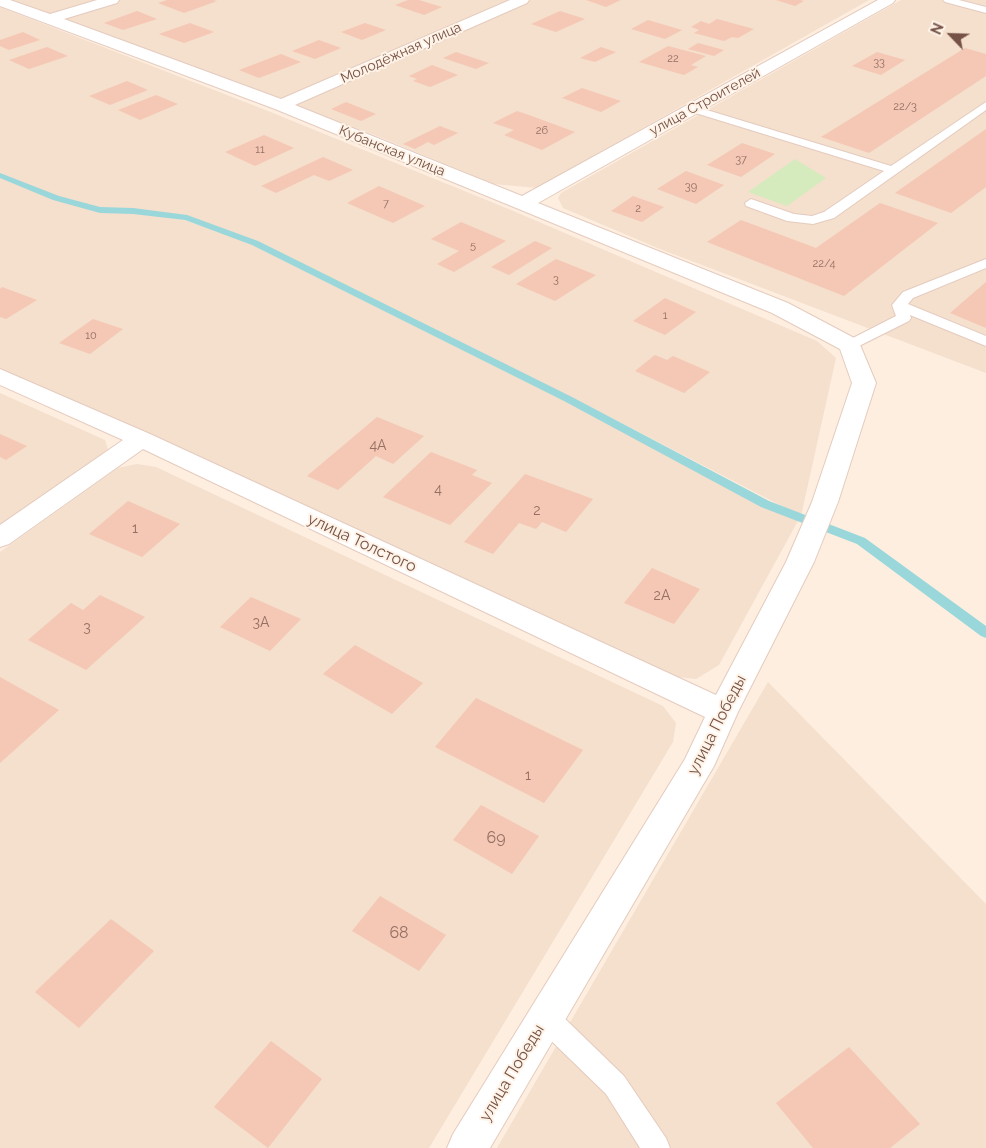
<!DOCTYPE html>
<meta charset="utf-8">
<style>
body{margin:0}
#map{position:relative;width:986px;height:1148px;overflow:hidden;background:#feeedf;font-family:Raleway,sans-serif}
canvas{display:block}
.north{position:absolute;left:926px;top:10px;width:50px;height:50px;-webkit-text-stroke:4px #fff3e7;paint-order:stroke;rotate:294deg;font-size:14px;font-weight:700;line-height:20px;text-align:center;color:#755146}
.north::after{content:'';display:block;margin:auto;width:18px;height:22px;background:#755146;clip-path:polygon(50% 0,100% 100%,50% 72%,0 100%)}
</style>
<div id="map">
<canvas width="986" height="1148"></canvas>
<div class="north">N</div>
</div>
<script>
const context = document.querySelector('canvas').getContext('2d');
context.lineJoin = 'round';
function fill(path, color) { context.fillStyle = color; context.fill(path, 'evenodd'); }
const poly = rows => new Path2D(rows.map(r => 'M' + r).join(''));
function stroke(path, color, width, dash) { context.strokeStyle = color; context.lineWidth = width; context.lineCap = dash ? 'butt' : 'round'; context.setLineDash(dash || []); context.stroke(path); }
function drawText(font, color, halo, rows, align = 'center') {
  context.font = font + ' Raleway,sans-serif'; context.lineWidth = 4; context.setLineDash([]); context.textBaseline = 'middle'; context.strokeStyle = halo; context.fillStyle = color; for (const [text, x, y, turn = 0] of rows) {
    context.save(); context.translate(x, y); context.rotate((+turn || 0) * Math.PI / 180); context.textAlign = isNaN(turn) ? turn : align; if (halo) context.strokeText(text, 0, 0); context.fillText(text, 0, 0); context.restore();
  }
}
fill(poly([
 [11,0,869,0,537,188,494,184,382,138],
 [901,0,986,0,986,373,660,249,563,208,558,198,561,193],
 [0,7,263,109,511,210,817,341,836,358,801,516,573,398,256,242,187,218,133,211,100,210,56,197,0,173],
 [0,177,57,200,101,212,132,213,184,220,254,244,522,378,764,505,799,519,719,665,696,679,659,675,0,372],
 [0,393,105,440,108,450,90,464,0,527],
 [137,464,156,467,663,706,676,723,673,742,429,1148,0,1148,0,552,118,468],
 [768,682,986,904,986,1148,497,1148]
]), '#f5dfcd');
fill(poly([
 [795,159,826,178,787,206,748,192]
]), '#d5ebbd');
fill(poly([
 [0,173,59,196,100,207,133,208,187,215,258,241,572,397,769,501,865,538,986,626,986,638,981,636,857,544,761,507,564,401,252,245,185,220,133,214,100,213,53,200,0,178,0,173]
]), '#99d7da');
fill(poly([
 [167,0,213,0,217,1,184,13,158,3],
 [408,0,419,0,442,7,424,15,395,5],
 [586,0,621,0,606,7],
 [776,0,800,0,804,1,795,6],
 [137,11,157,19,123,30,104,23],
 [560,11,585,19,556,32,531,24],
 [717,19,754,29,738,38,732,37,724,41,694,33,699,30,691,27,701,21,709,24],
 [648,20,682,30,665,39,631,29],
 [190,23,214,32,184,43,159,34],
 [365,23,386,30,362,40,341,32],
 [23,32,40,40,9,50,0,46,0,40],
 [319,40,341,48,315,59,292,51],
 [698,43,724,50,714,56,688,49],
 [668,46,706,56,691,65,698,67,684,75,639,62],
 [47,47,68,56,29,69,9,60],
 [601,47,616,52,595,62,580,58],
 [965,48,986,54,986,76,869,153,821,137],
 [456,52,489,63,476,69,443,58],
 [877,52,905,60,881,75,852,66],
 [281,54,301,62,259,78,239,70],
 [432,65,458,75,430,87,413,81,417,79,409,76],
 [127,81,148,90,110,105,89,96],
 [582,88,621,101,601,112,562,98],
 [156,95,178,104,140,120,118,110],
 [346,102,376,114,361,121,331,109],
 [517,111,529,115,575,132,542,150,504,135,514,130,493,123],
 [440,126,458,133,434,145,428,142,415,149,403,144],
 [986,129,986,187,951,213,895,193],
 [264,135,294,148,255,166,225,152],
 [742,143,775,154,741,177,707,165],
 [323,157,353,170,329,181,314,175,276,193,261,186],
 [686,171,724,185,696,204,657,189],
 [379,186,425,206,393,223,347,203],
 [633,196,664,207,642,222,611,211],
 [880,203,938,223,844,296,707,242,741,220,816,248],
 [461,222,506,241,454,272,437,264,459,251,431,239],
 [535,241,552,248,509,275,491,267],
 [556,259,596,275,555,301,516,284],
 [986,282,986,328,950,313],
 [2,287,37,300,6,319,0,317,0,289],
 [665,298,696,312,665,335,633,321],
 [93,319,123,329,90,354,59,343],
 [655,355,667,360,673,356,710,372,684,393,635,371],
 [377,417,424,436,393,464,376,456,338,490,307,476],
 [0,434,27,446,6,460,0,457],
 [431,452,477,470,472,475,492,483,450,525,383,497],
 [525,474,593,499,566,532,542,522,536,529,519,523,493,554,464,542],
 [128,501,180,524,142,557,89,534],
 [652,568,700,589,674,624,624,603],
 [100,595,145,617,86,670,28,640,71,603,83,610],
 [251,597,301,619,270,651,220,627],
 [355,645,423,683,392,714,323,674],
 [0,677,59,710,0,763],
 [476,698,583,750,544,803,435,747],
 [481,805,539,836,512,874,453,840],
 [380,896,446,935,419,971,352,931],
 [111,919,154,951,79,1028,35,992],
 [271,1041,322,1079,268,1148,214,1107],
 [849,1047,920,1124,890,1148,813,1148,776,1103]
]), '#f4c8b5');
const service = poly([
 [943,0,959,0,986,7,986,13,945,2,943,0],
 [986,102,986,110,834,218,813,224,787,221,746,206,745,203,751,199,794,214,812,216,824,212,884,171,689,111,687,109,693,106,697,107,891,166,986,102],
 [986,259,986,268,913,298,908,304,986,336,986,346,910,315,911,318,909,321,855,348,845,348,842,345,845,342,896,316,892,305,903,292,986,259],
 [546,1006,555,1009,624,1076,666,1138,670,1148,640,1148,606,1094,537,1027,533,1018,537,1009,546,1006]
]);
const minor = poly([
 [0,0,10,0,50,14,97,0,119,0,117,3,64,19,281,99,510,0,529,0,527,3,295,105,522,196,878,0,895,0,893,3,538,203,788,303,858,340,876,383,838,502,814,562,738,712,714,766,490,1148,447,1148,453,1134,685,759,705,717,143,449,9,544,0,547,0,525,123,440,0,385,0,369,150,434,716,695,786,562,812,502,852,383,840,349,772,313,275,109,0,6,0,0]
]);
stroke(service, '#e4cbbe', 2);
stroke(minor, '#e4cbbe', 2);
fill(service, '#fff');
fill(minor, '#fff');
drawText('11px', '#956f62', null, [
 ["22",673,59],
 ["33",879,63],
 ["22/3",905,107],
 ["26",542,131],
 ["11",260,150],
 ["37",741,160],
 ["39",691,187],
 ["7",386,204],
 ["2",638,209],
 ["5",473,246],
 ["22/4",824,264],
 ["3",556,280],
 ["1",665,316],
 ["10",91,336]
]);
drawText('14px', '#755146', '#fff3e7', [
 ["Молодёжная улица",401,53,-24],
 ["улица Строителей",705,102,-29],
 ["Кубанская улица",392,151,22]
]);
drawText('14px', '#956f62', null, [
 ["4А",378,446],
 ["4",438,490],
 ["2",537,511],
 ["1",135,529],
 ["2А",662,596],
 ["3А",261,623],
 ["3",87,628],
 ["1",528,776]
]);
drawText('16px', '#755146', '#fff3e7', [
 ["улица Толстого",362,543,25],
 ["улица Победы",717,725,-63],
 ["улица Победы",512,1073,-59]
]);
drawText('16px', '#956f62', null, [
 ["69",496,838],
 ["68",399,933]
]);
</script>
